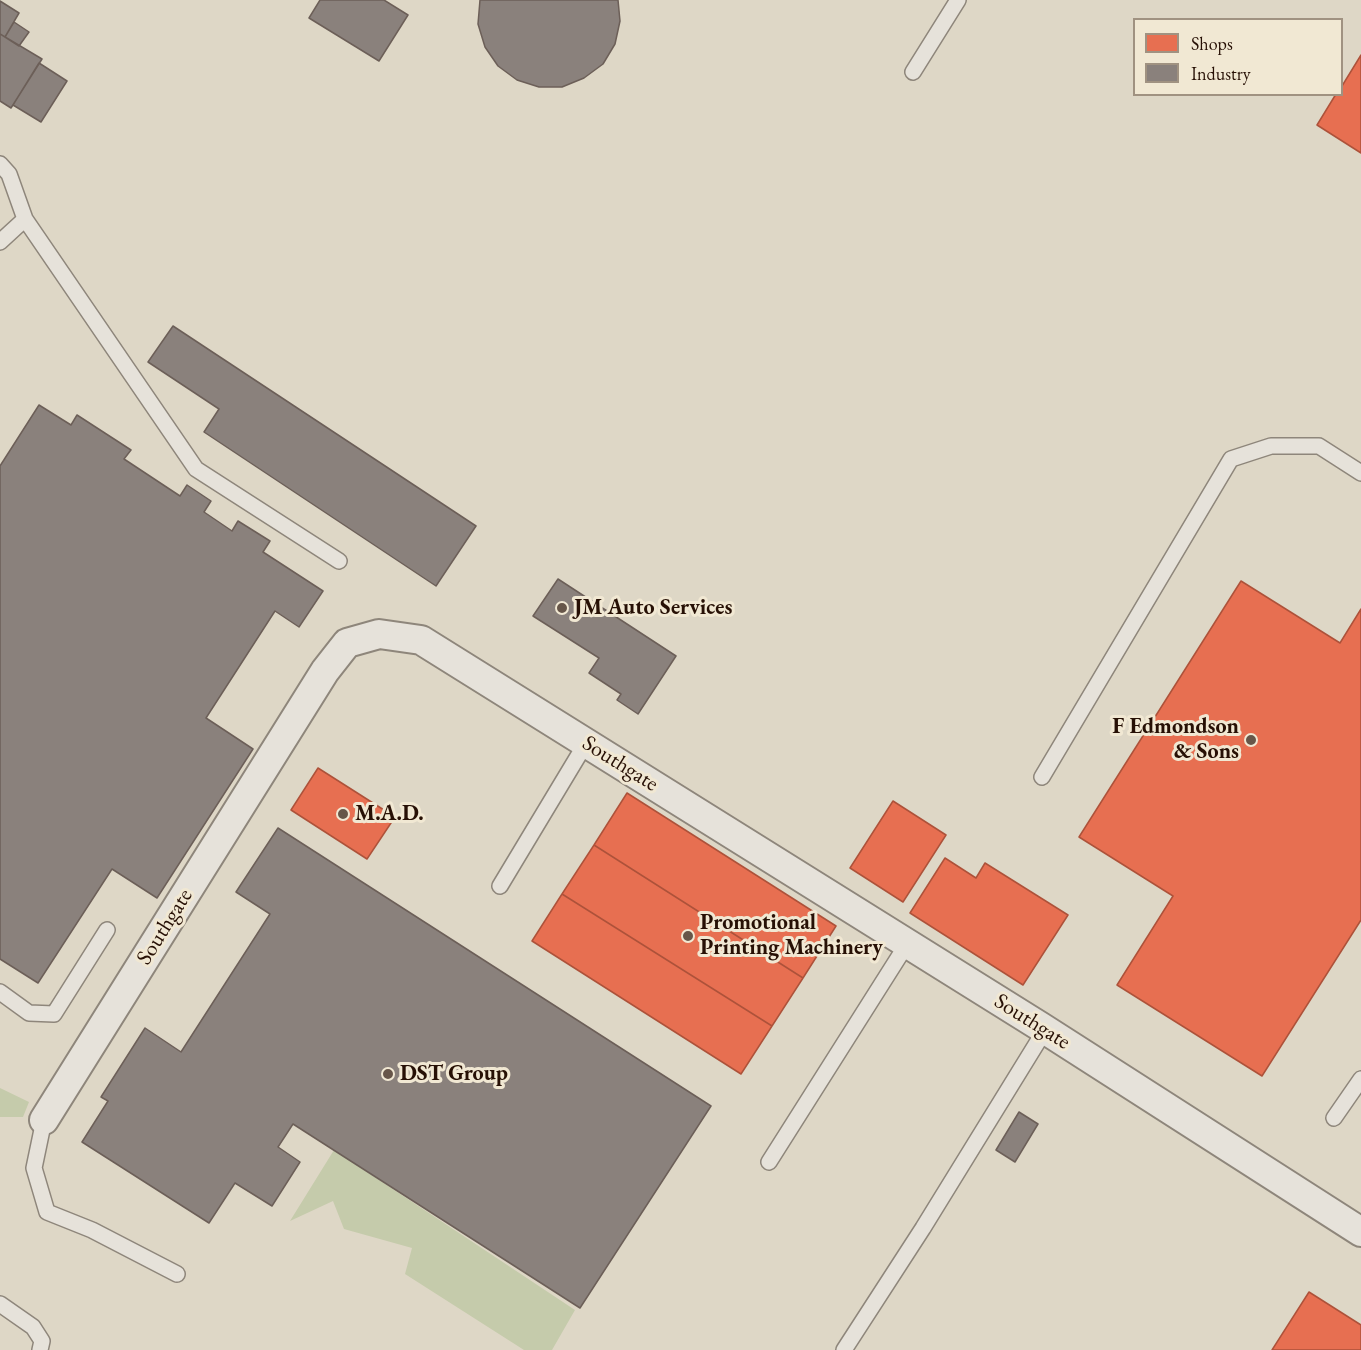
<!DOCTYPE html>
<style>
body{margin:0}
#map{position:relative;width:1361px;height:1350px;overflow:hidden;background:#ded7c6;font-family:"EB Garamond",serif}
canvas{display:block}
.legend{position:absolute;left:1133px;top:18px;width:210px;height:78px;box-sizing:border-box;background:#f1e8d3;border:2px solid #a09281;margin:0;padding:8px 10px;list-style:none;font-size:18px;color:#271005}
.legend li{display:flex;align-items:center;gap:12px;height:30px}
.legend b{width:30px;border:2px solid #a09281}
</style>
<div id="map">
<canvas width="1361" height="1350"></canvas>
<ul class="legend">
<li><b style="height:16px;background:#e76f51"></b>Shops</li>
<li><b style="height:16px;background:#8a817c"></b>Industry</li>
</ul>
</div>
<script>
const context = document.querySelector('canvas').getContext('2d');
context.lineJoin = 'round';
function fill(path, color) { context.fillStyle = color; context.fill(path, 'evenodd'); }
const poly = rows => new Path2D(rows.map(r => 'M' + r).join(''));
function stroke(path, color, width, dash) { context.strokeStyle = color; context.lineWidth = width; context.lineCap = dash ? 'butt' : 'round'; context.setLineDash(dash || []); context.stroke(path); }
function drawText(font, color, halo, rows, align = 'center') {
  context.font = font + ' "EB Garamond",serif'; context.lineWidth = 6; context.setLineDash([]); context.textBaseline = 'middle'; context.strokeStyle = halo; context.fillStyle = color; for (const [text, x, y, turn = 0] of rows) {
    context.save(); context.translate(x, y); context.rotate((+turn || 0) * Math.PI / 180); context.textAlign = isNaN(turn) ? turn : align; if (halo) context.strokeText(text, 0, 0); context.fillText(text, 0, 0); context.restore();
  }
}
fill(poly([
 [0,1088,29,1102,23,1117,0,1117],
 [334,1150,575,1310,552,1350,524,1350,405,1274,412,1248,344,1229,333,1201,290,1221]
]), '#c5cbab');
const shops = poly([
 [1361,55,1361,153,1317,125,1336,94,1342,94,1342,86,1361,55],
 [1241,581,1340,643,1361,609,1361,920,1262,1076,1117,985,1173,896,1079,837,1241,581],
 [318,768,395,817,367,859,291,810,318,768],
 [627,793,836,926,803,978,594,845,627,793],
 [893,801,946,835,903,902,850,868,893,801],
 [594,845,803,978,772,1026,562,894,594,845],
 [945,858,976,878,985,863,1068,915,1023,985,910,913,945,858],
 [562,894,772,1026,741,1074,532,941,562,894],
 [1309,1292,1361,1325,1361,1350,1272,1350,1309,1292]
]);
fill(shops, '#e76f51');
stroke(shops, '#ad523a', 1.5);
const industry = poly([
 [320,0,384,0,408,15,379,61,309,18,320,0],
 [480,0,618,0,620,21,615,44,603,64,584,78,562,87,539,87,517,80,498,66,485,47,478,24,480,0],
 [0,1,19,13,5,37,0,34,0,1],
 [14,22,29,32,19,46,5,37,14,22],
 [0,34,42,59,11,108,0,101,0,34],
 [39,63,67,81,41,122,13,105,39,63],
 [173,326,476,526,436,586,204,432,219,409,148,362,173,326],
 [39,405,71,425,77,415,131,450,124,459,180,496,187,485,211,501,204,512,232,531,238,521,270,541,263,552,323,591,299,627,275,611,206,718,253,749,157,898,112,869,38,983,0,959,0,466,39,405],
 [558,579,676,656,638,714,617,700,621,694,589,673,599,658,533,616,558,579],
 [278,828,711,1106,580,1308,293,1124,278,1147,300,1162,272,1206,235,1183,209,1223,82,1142,108,1101,101,1097,145,1028,181,1052,270,914,236,892,278,828],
 [1019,1112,1038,1124,1015,1162,996,1150,1019,1112]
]);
fill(industry, '#8a817c');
stroke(industry, '#6c5f58', 1.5);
const service = poly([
 [913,72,958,0],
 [0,164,9,174,25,219,196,469,339,561],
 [0,242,25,219],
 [1042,777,1231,459,1271,446,1319,446,1361,473],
 [500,886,586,743],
 [0,992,29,1013,54,1014,107,930],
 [1334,1118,1361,1079],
 [44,1120,34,1168,47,1212,92,1230,177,1274],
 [769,1162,907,944],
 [0,1304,33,1327,42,1341,40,1350],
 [844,1350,923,1228,1045,1030]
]);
const minor = poly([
 [44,1120,325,671,347,643,379,634,421,640,1041,1027,1361,1232]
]);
stroke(service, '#8e867b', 18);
stroke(minor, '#8e867b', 32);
stroke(service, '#e6e2da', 15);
stroke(minor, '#e6e2da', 28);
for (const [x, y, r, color] of [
 [562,608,6,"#675649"],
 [1251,740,6,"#675649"],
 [343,814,6,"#675649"],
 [688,936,6,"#675649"],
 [388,1074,6,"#675649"]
]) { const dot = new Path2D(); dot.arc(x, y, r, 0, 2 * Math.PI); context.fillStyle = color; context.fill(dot); stroke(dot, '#f1e8d3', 2); }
drawText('bold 22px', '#271005', '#f1e8d3', [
 ["JM Auto Services",574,608],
 ["F Edmondson",1239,727,"right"],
 ["& Sons",1239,752,"right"],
 ["M.A.D.",355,814],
 ["Promotional",700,923],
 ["Printing Machinery",700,948],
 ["DST Group",400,1074]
], 'left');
drawText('22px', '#271005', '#f1e8d3', [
 ["Southgate",620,764,32],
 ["Southgate",165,927,-58],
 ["Southgate",1032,1022,32]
]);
</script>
